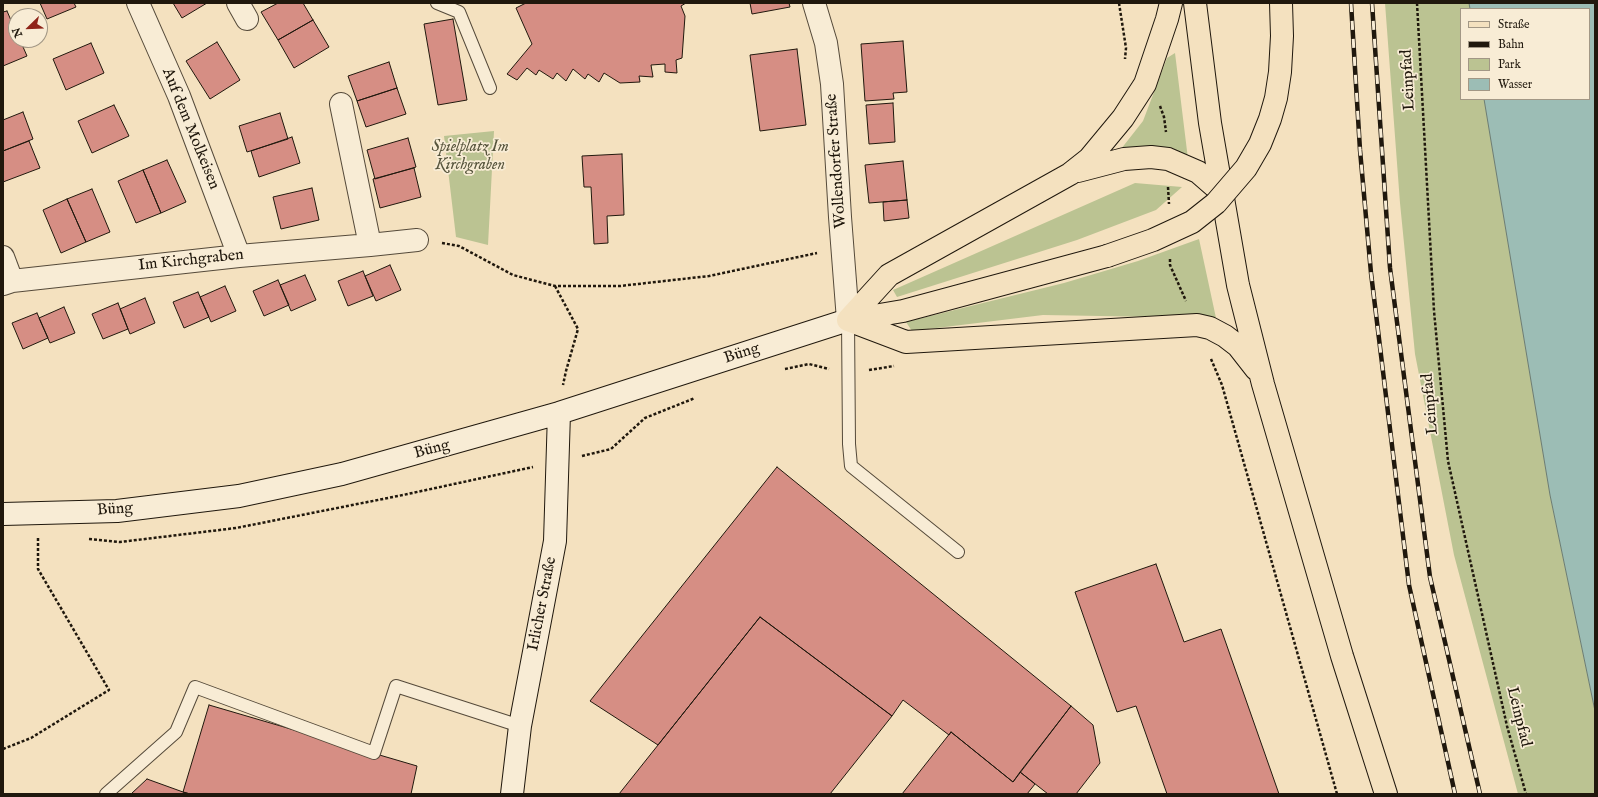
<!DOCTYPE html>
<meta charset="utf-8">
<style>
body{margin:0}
#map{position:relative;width:1598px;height:797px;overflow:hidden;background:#f4e1bf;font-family:"IM FELL English",serif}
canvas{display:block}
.frame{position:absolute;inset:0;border:4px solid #20180d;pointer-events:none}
.legend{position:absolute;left:1460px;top:8px;width:130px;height:92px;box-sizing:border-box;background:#f8ecd5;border:1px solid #a29785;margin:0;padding:5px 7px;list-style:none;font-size:12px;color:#20180d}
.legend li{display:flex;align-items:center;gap:8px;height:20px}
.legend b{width:20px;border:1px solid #a29785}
.north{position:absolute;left:8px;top:8px;width:40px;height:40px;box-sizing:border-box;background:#f8ecd5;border:1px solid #a29785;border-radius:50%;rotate:247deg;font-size:11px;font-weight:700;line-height:16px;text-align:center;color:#20180d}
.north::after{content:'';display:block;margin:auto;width:14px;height:18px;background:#8f2418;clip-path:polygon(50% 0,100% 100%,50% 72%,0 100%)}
</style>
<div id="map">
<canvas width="1598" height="797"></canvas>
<div class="frame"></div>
<ul class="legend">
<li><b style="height:5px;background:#f4e1bf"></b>Straße</li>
<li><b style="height:5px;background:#20180d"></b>Bahn</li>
<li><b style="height:11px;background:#bbc392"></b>Park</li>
<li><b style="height:11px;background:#9cbdb5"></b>Wasser</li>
</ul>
<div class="north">N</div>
</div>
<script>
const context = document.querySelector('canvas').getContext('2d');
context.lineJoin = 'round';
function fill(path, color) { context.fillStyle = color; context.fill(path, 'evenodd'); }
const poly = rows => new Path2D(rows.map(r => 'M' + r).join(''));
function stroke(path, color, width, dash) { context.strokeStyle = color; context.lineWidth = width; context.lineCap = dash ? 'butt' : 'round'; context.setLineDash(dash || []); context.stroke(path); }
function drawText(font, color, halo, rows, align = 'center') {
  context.font = font + ' "IM FELL English",serif'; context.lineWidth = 3.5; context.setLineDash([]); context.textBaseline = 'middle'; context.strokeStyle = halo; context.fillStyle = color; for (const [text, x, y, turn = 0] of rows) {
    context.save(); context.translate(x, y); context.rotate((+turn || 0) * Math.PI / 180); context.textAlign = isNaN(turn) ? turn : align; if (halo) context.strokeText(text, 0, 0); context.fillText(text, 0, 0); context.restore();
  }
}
fill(poly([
 [1385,3,1469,3,1470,9,1461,9,1461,99,1484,99,1550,495,1595,711,1595,794,1518,794,1454,555,1415,354,1400,203],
 [1175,53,1188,159,1175,150,1149,148,1121,149,1143,121,1167,58],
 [494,131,488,245,456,237,444,136],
 [1135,183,1182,187,1156,210,1077,240,897,297,893,290],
 [1199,239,1216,318,1043,315,912,331,906,322,1064,283,1138,261]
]), '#bbc392');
const water = poly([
 [1469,3,1595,3,1595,711,1550,495,1484,99,1589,99,1589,9,1470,9,1469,3]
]);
fill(water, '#9cbdb5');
stroke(water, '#6a7b72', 1);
const building = poly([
 [40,3,74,3,76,7,47,19,40,3],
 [173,3,207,3,182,18,173,3],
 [278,3,303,3,313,20,278,40,261,12,278,3],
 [526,3,686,3,681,6,685,16,682,58,676,60,677,73,665,72,665,64,651,65,653,77,639,76,640,82,620,83,604,73,599,82,588,74,585,79,573,69,566,81,557,73,553,79,539,70,536,75,527,68,517,80,507,74,532,44,516,8,526,3],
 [750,3,789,3,790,7,752,14,750,3],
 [7,11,16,32,16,40,20,40,27,56,3,66,3,12,7,11],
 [453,19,467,100,438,105,424,24,453,19],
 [313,20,329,47,294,68,278,40,313,20],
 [903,41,907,92,893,93,894,99,865,101,861,44,903,41],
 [217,42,240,80,210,99,186,61,217,42],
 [91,43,104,73,66,90,53,59,91,43],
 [797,49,806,125,760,131,750,55,797,49],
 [389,62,397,88,357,101,348,76,389,62],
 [397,88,406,114,366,127,357,101,397,88],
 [893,103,895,142,869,144,866,105,893,103],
 [114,105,129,136,92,153,78,121,114,105],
 [23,112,33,139,3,151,3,120,23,112],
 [280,113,288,139,247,152,239,126,280,113],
 [292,137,300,163,259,177,251,151,292,137],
 [408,138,416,167,375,179,367,150,408,138],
 [29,141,40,168,3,182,3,151,29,141],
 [622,154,624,215,607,216,608,243,594,244,591,187,584,187,582,156,622,154],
 [167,160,186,202,161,213,143,170,167,160],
 [903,161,907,200,869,203,865,165,903,161],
 [414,168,421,197,380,208,373,179,414,168],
 [143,170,161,213,136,223,118,181,143,170],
 [312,188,319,220,281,229,273,197,312,188],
 [92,189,110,232,86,242,67,199,92,189],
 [67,199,86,242,61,253,43,210,67,199],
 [907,200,909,218,884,221,883,202,907,200],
 [390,265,401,290,376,301,365,276,390,265],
 [363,271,373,296,348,306,338,281,363,271],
 [305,275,316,300,291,311,280,285,305,275],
 [278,280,289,305,264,316,253,291,278,280],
 [225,286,236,311,211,322,200,297,225,286],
 [198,292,209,317,184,328,173,302,198,292],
 [145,298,155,323,130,334,120,309,145,298],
 [118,303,128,329,103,339,92,314,118,303],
 [64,307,75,333,50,343,39,318,64,307],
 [37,313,48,338,23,349,12,323,37,313],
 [777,467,1071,706,1013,782,951,732,949,735,903,700,892,716,760,617,658,745,590,701,777,467],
 [1156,564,1184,642,1221,629,1279,794,1167,794,1136,706,1117,712,1075,592,1156,564],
 [760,617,892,716,830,794,619,794,760,617],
 [209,705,417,766,411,794,190,794,183,792,209,705],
 [1071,706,1093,725,1100,763,1076,794,1048,794,1020,772,1071,706],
 [951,732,1013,782,1020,772,1035,784,1027,794,902,794,951,732],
 [147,779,183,792,190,794,131,794,147,779]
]);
fill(building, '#d68e84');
stroke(building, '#20180d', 1);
const lane = poly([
 [437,3,459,12,490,88],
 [848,320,849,444,851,466,958,552],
 [106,794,176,732,195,687,374,753,396,686,520,726]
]);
const street = poly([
 [138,3,179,96,239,256],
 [238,3,247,19],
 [814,3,826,43,832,84,840,217,848,320],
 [370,245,417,240],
 [3,257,12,281],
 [3,284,12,281,239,256,370,245,341,104]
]);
const secondary = poly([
 [3,514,117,511,239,496,342,474,559,413,848,320],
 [512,794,520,726,555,541,559,413]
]);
const primary = poly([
 [1195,3,1210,123,1238,285,1263,384,1342,656,1386,794],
 [1078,171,1124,159,1151,157,1168,159,1198,172,1221,192],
 [848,320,889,275,1070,174,1089,159,1123,118,1145,84,1167,19,1171,3],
 [848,320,906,342,1197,325,1210,328,1225,336,1238,346,1256,369],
 [850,320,903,311,1107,256]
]);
stroke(lane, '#554a3a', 14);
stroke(street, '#554a3a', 24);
stroke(secondary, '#20180d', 24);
stroke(primary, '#20180d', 24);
stroke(poly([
 [1119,3,1126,48,1125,59],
 [1417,3,1434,311,1448,461,1507,726,1526,794],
 [1160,106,1164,117,1166,132],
 [1168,187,1169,204],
 [442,243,459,246,513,275,555,286,620,286,709,276,817,253],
 [1170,259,1170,265,1186,301],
 [555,286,578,329,566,371,563,385],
 [1211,359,1222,385,1337,794],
 [785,369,809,364,829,369],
 [869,370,894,366],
 [582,456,611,449,645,418,695,398],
 [89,539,120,542,236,528,403,495,533,467],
 [3,749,31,738,109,690,38,569,38,538]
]), '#20180d', 2.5, [3, 2]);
stroke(lane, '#f8ecd5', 12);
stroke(street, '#f8ecd5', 22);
stroke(secondary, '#f8ecd5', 22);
stroke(primary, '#f4e1bf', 22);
const rail = poly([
 [1351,3,1360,150,1371,273,1409,585,1455,794],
 [1372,3,1390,268,1430,577,1480,794]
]);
stroke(rail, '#20180d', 4.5);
stroke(rail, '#f8ecd5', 3, [9]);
const primaryBridge = poly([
 [1107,256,1153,240,1192,222,1216,203,1246,168,1260,144,1270,119,1276,98,1280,72,1282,36,1281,3]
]);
stroke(primaryBridge, '#20180d', 24, []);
stroke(primaryBridge, '#f4e1bf', 22);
drawText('16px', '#20180d', '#f8ecd5', [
 ["Leinpfad",1409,80,-93],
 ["Auf dem Molkeisen",190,129,68],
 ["Wollendorfer Straße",837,161,-94],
 ["Im Kirchgraben",191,261,-6],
 ["Büng",742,354,-18],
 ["Leinpfad",1431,404,-95],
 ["Büng",432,450,-15],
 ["Büng",115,510,-4],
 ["Irlicher Straße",543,604,-79],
 ["Leinpfad",1518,717,76]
]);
drawText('italic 16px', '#56543c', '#f8ecd5', [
 ["Spielplatz Im",470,148],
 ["Kirchgraben",470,166]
]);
</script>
